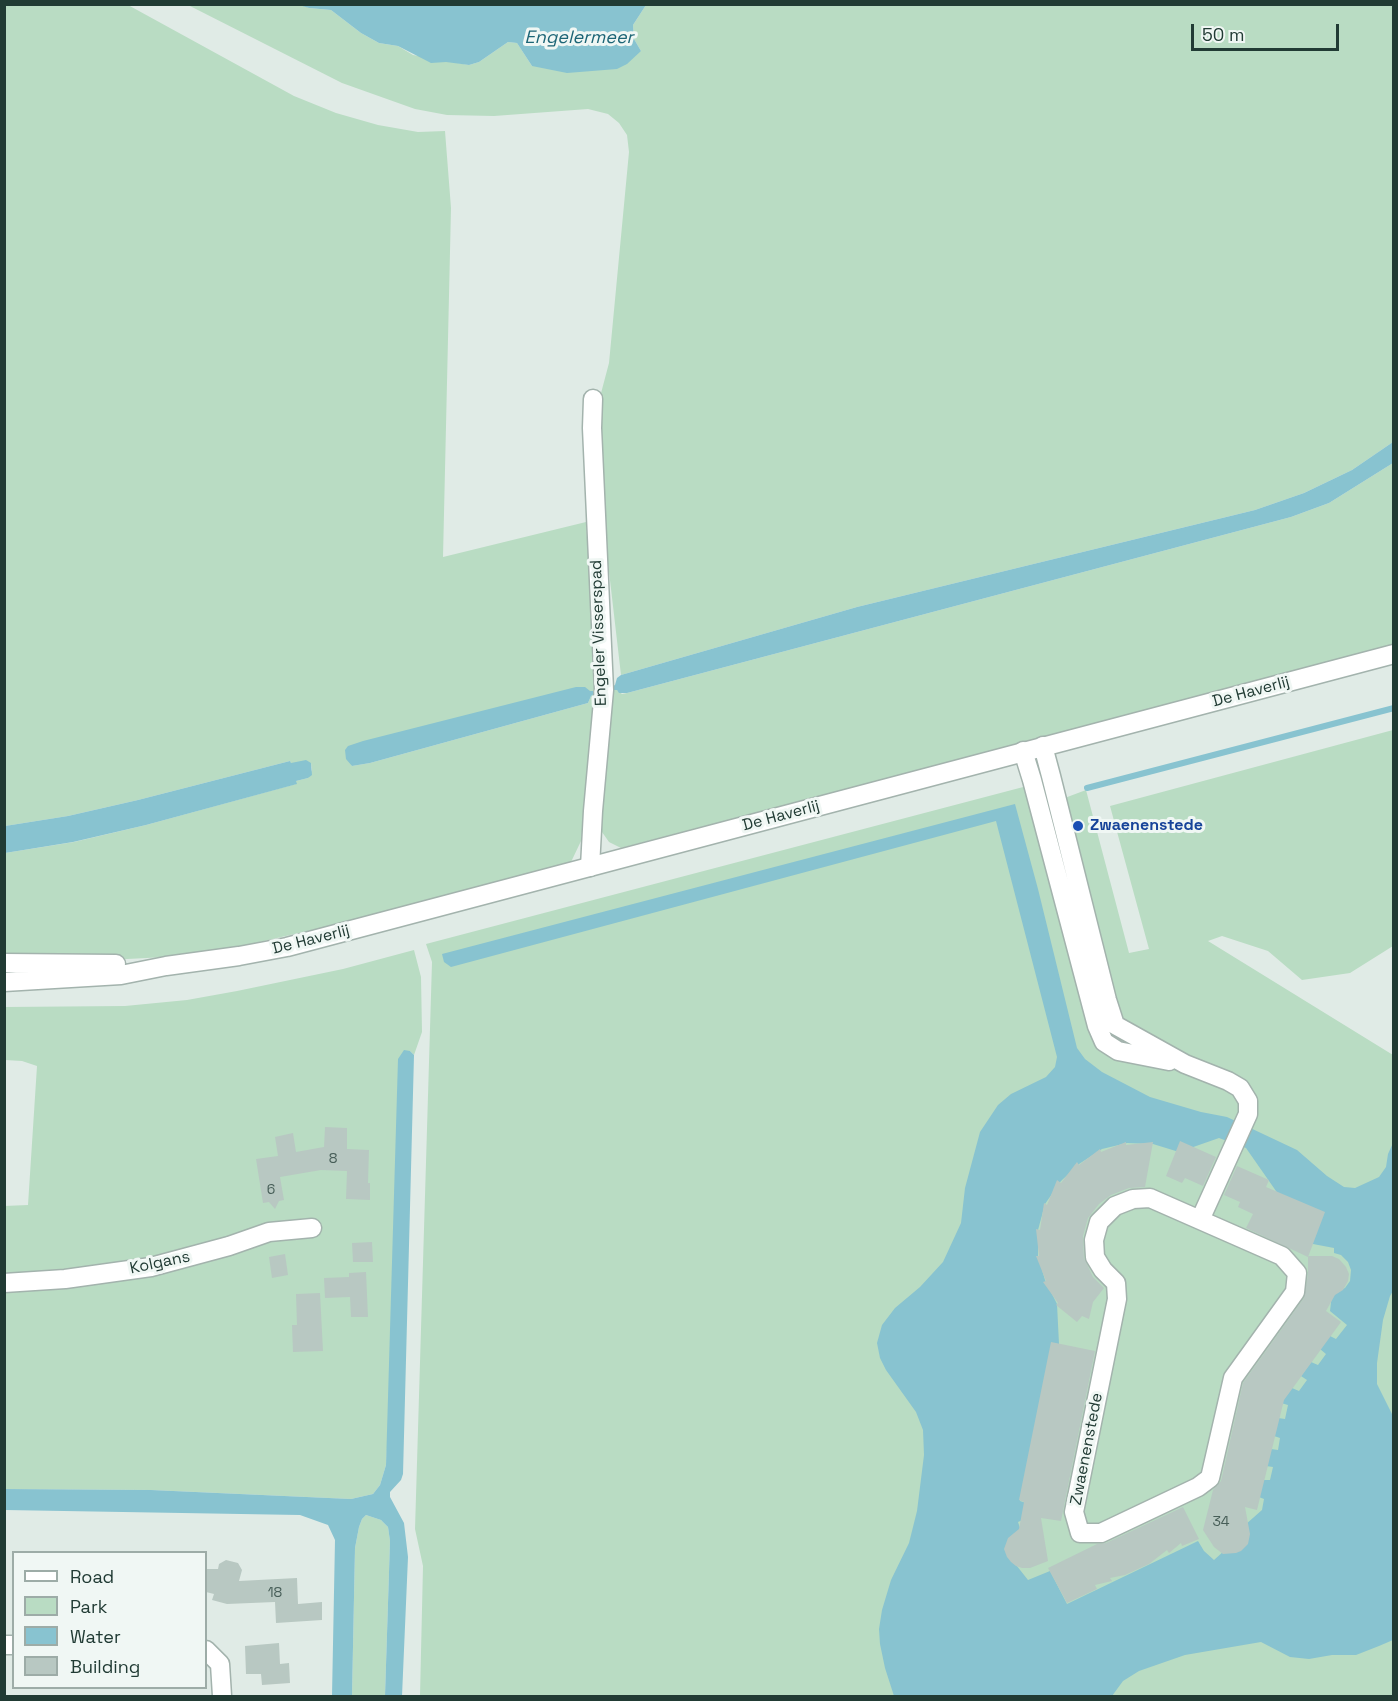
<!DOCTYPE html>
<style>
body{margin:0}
#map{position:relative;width:1398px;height:1701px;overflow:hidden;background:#e0ebe6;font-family:"Space Grotesk",sans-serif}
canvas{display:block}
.frame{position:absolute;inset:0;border:6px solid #213b34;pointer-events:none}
.legend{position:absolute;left:12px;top:1551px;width:195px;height:138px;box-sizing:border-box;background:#f0f7f4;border:2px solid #9daca7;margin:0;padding:8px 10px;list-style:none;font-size:18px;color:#213b34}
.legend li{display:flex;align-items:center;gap:12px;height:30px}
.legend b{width:30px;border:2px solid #9daca7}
.scale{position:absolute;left:1191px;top:24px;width:148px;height:27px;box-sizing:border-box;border:3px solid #213b34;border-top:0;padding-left:8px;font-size:18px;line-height:21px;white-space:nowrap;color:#213b34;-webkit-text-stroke:4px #f0f7f4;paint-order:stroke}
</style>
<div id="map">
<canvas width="1398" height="1701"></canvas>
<div class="frame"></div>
<ul class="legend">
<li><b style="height:8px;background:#fff"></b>Road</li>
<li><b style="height:16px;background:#b9dcc3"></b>Park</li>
<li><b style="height:16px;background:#88c3d0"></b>Water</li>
<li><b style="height:16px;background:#b8c8c2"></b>Building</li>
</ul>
<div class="scale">50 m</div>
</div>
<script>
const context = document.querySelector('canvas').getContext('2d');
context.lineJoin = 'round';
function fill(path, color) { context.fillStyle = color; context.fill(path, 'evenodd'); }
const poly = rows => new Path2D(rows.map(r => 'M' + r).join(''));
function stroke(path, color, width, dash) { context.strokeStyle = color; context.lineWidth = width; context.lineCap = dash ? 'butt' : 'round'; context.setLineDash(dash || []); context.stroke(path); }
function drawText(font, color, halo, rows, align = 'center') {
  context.font = font + ' "Space Grotesk",sans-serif'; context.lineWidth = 6; context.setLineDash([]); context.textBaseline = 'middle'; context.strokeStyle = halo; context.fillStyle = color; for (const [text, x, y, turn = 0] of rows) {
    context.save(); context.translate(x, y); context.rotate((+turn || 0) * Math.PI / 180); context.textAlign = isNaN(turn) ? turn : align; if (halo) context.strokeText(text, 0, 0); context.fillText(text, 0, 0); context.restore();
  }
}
fill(poly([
 [299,4,309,8,331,10,361,33,379,43,398,46,413,55,469,65,479,62,508,42,517,43,532,66,641,51,634,39,633,25,646,5,1393,5,1393,442,1352,470,1304,493,1255,510,857,607,621,675,603,520,600,397,609,363,629,152,627,135,619,123,608,114,588,109,494,116,447,115,415,109,342,83,188,5],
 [5,5,128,5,294,96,336,113,378,125,418,132,445,131,451,208,443,557,586,522,597,695,581,841,571,862,382,914,242,946,166,957,69,962,5,958,5,853,74,842,146,825,296,784,296,781,308,778,312,770,311,763,291,764,290,761,138,800,68,816,5,826],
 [594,694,591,696,588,703,370,763,352,766,347,756],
 [1393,463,1393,646,621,848,609,842,602,832,599,819,614,690,617,690,622,694,627,693,1291,517,1329,503],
 [1393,730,1393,946,1350,973,1302,980,1268,951,1222,936,1208,941,1393,1055,1393,1696,420,1696,423,1566,415,1529,432,962,426,944,1027,786,1033,807,1062,799,1086,790,1129,953,1149,949,1110,806],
 [414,950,421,977,422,1032,414,1055,410,1051,386,1465,380,1485,373,1494,351,1499,151,1490,5,1489,4,1206,28,1205,37,1066,22,1061,5,1060,5,1007,125,1006,187,1000,237,991,343,969],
 [366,1515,381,1520,388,1527,390,1541,385,1696,352,1696,355,1548,359,1527,362,1519]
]), '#b9dcc3');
fill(poly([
 [299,5,646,5,633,25,634,39,641,51,627,64,617,69,567,73,532,66,517,43,508,42,479,62,469,65,446,62,431,63,398,46,379,43,361,33,331,10,309,8],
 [1393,442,1393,463,1329,503,1291,517,627,693,619,693,617,690,614,690,613,686,615,685,617,678,621,675,857,607,1255,510,1304,493,1352,470],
 [576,687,585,687,590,691,593,691,594,694,591,696,588,703,370,763,352,766,346,759,345,750,348,746,363,741],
 [306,760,311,763,312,775,308,778,296,781,297,784,146,825,73,842,5,853,5,826,68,816,138,800,290,761,291,763],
 [1015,804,1038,889,1077,1048,1085,1059,1102,1072,1150,1097,1201,1112,1227,1117,1297,1150,1327,1176,1344,1187,1355,1188,1379,1177,1386,1167,1388,1154,1393,1143,1393,1291,1390,1296,1383,1320,1377,1363,1377,1384,1393,1416,1393,1640,1379,1646,1356,1655,1332,1655,1309,1659,1290,1657,1261,1642,1185,1655,1139,1671,1123,1681,1112,1696,894,1696,885,1668,880,1644,879,1629,882,1610,891,1580,909,1543,917,1511,924,1455,923,1430,916,1412,886,1370,880,1358,877,1343,882,1325,895,1308,920,1287,943,1262,961,1223,965,1188,980,1132,998,1105,1011,1094,1046,1077,1055,1067,1057,1057,996,821,451,967,444,962,442,954],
 [1219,1138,1246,1148,1313,1244,1334,1248,1334,1253,1341,1255,1348,1262,1351,1270,1350,1281,1345,1288,1332,1294,1330,1311,1347,1325,1336,1339,1330,1336,1320,1349,1326,1354,1318,1365,1311,1362,1301,1376,1307,1380,1299,1391,1292,1388,1281,1403,1288,1405,1285,1419,1278,1418,1274,1436,1280,1438,1278,1450,1271,1449,1266,1466,1273,1467,1270,1480,1263,1480,1259,1497,1264,1499,1262,1510,1245,1525,1224,1551,1214,1560,1204,1551,1198,1541,1067,1604,1050,1571,1028,1580,1009,1556,1020,1528,1018,1522,1027,1518,1026,1503,1020,1501,1059,1344,1057,1304,1045,1280,1038,1256,1038,1230,1045,1204,1061,1181,1079,1164,1102,1149,1127,1143,1153,1144,1179,1152],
 [404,1050,410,1051,414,1055,403,1474,401,1480,390,1492,390,1497,404,1523,408,1557,402,1696,385,1696,390,1541,388,1527,381,1520,366,1515,362,1519,359,1527,355,1548,352,1696,332,1696,335,1540,328,1525,300,1515,5,1510,5,1489,151,1490,351,1499,373,1494,380,1485,386,1465,398,1059]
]), '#88c3d0');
stroke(poly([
 [1087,788,1394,708]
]), '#88c3d0', 6);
fill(poly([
 [325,1127,347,1128,347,1149,369,1150,368,1183,370,1183,370,1200,346,1199,347,1171,321,1170,280,1177,284,1200,279,1201,275,1209,269,1202,263,1203,256,1159,278,1156,275,1137,293,1133,296,1152,324,1147],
 [1180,1141,1216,1157,1203,1186,1185,1178,1182,1183,1166,1176],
 [1126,1142,1126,1145,1153,1142,1145,1187,1129,1188,1111,1195,1099,1204,1088,1218,1083,1236,1084,1258,1093,1277,1104,1288,1093,1302,1089,1319,1082,1316,1077,1322,1056,1305,1058,1303,1043,1282,1046,1281,1036,1256,1039,1256,1036,1229,1040,1230,1044,1203,1047,1205,1057,1180,1061,1183,1077,1162,1079,1165,1100,1149,1101,1152],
 [1237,1166,1269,1180,1266,1187,1325,1212,1308,1257,1246,1228,1253,1214,1238,1207,1240,1202,1224,1195],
 [372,1242,373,1262,353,1262,352,1243],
 [285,1254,288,1275,272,1278,269,1257],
 [1308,1256,1332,1256,1339,1259,1346,1267,1349,1274,1348,1281,1343,1290,1335,1295,1326,1311,1341,1322,1284,1400,1257,1510,1245,1507,1250,1534,1248,1544,1241,1551,1236,1553,1223,1554,1214,1547,1203,1530,1213,1490,1221,1481,1243,1383,1304,1298,1308,1274],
 [366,1272,368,1317,351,1317,350,1297,325,1298,324,1278,349,1277,349,1273],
 [320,1293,323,1351,293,1352,292,1325,297,1325,296,1294],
 [1051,1342,1095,1351,1061,1521,1041,1518,1048,1561,1030,1568,1022,1568,1016,1566,1011,1562,1007,1557,1004,1549,1008,1538,1019,1529,1024,1502,1019,1500],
 [1183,1507,1199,1539,1182,1546,1181,1543,1169,1553,1167,1550,1149,1564,1125,1575,1110,1578,1112,1581,1095,1585,1097,1589,1067,1603,1048,1568,1097,1544,1106,1543],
 [226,1560,238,1563,242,1570,239,1581,297,1578,298,1604,322,1602,322,1620,276,1623,275,1602,227,1604,212,1600,214,1594,206,1592,206,1569,218,1569,219,1564],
 [279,1643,280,1664,289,1663,290,1683,262,1685,261,1674,246,1674,245,1646]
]), '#b8c8c2');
const minor = poly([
 [1043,746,1051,776,1107,1000,1115,1025,1185,1064,1228,1081,1240,1088,1248,1101,1248,1114,1200,1220],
 [1023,751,1032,780,1097,1026,1104,1042,1118,1051,1169,1061],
 [590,867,593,811,604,690,592,428,593,399],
 [1150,1198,1282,1256,1297,1273,1295,1292,1233,1378,1210,1478,1198,1487,1101,1533,1080,1533,1074,1512,1117,1299,1116,1283,1103,1270,1095,1257,1094,1240,1099,1222,1115,1206,1133,1199,1150,1198],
 [4,1283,65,1279,151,1267,229,1246,269,1232,312,1228],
 [4,1645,14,1645],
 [206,1650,220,1664,222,1696]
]);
const tertiary = poly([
 [4,963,116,964],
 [4,982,121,975,166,966,239,956,287,947,1394,654]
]);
stroke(minor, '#a3b3ad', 21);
stroke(tertiary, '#a3b3ad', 21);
stroke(minor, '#fff', 18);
stroke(tertiary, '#fff', 18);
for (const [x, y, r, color] of [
 [1078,826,6,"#1a4fb4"]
]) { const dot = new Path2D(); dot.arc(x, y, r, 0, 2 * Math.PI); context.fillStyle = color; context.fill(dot); stroke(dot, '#f0f7f4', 2); }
drawText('14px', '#475e58', null, [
 ["8",333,1159],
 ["6",271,1190],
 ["34",1221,1522],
 ["18",275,1593]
]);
drawText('16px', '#213b34', '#f0f7f4', [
 ["Engeler Visserspad",599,633,-92],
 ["De Haverlij",1251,692,-15],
 ["De Haverlij",781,816,-15],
 ["De Haverlij",311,940,-14],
 ["Kolgans",160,1263,-12],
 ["Zwaenenstede",1087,1449,-79]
]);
drawText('bold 16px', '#164399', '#f0f7f4', [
 ["Zwaenenstede",1090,826]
], 'left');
drawText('italic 18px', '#1c6576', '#f0f7f4', [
 ["Engelermeer",579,38]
]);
</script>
